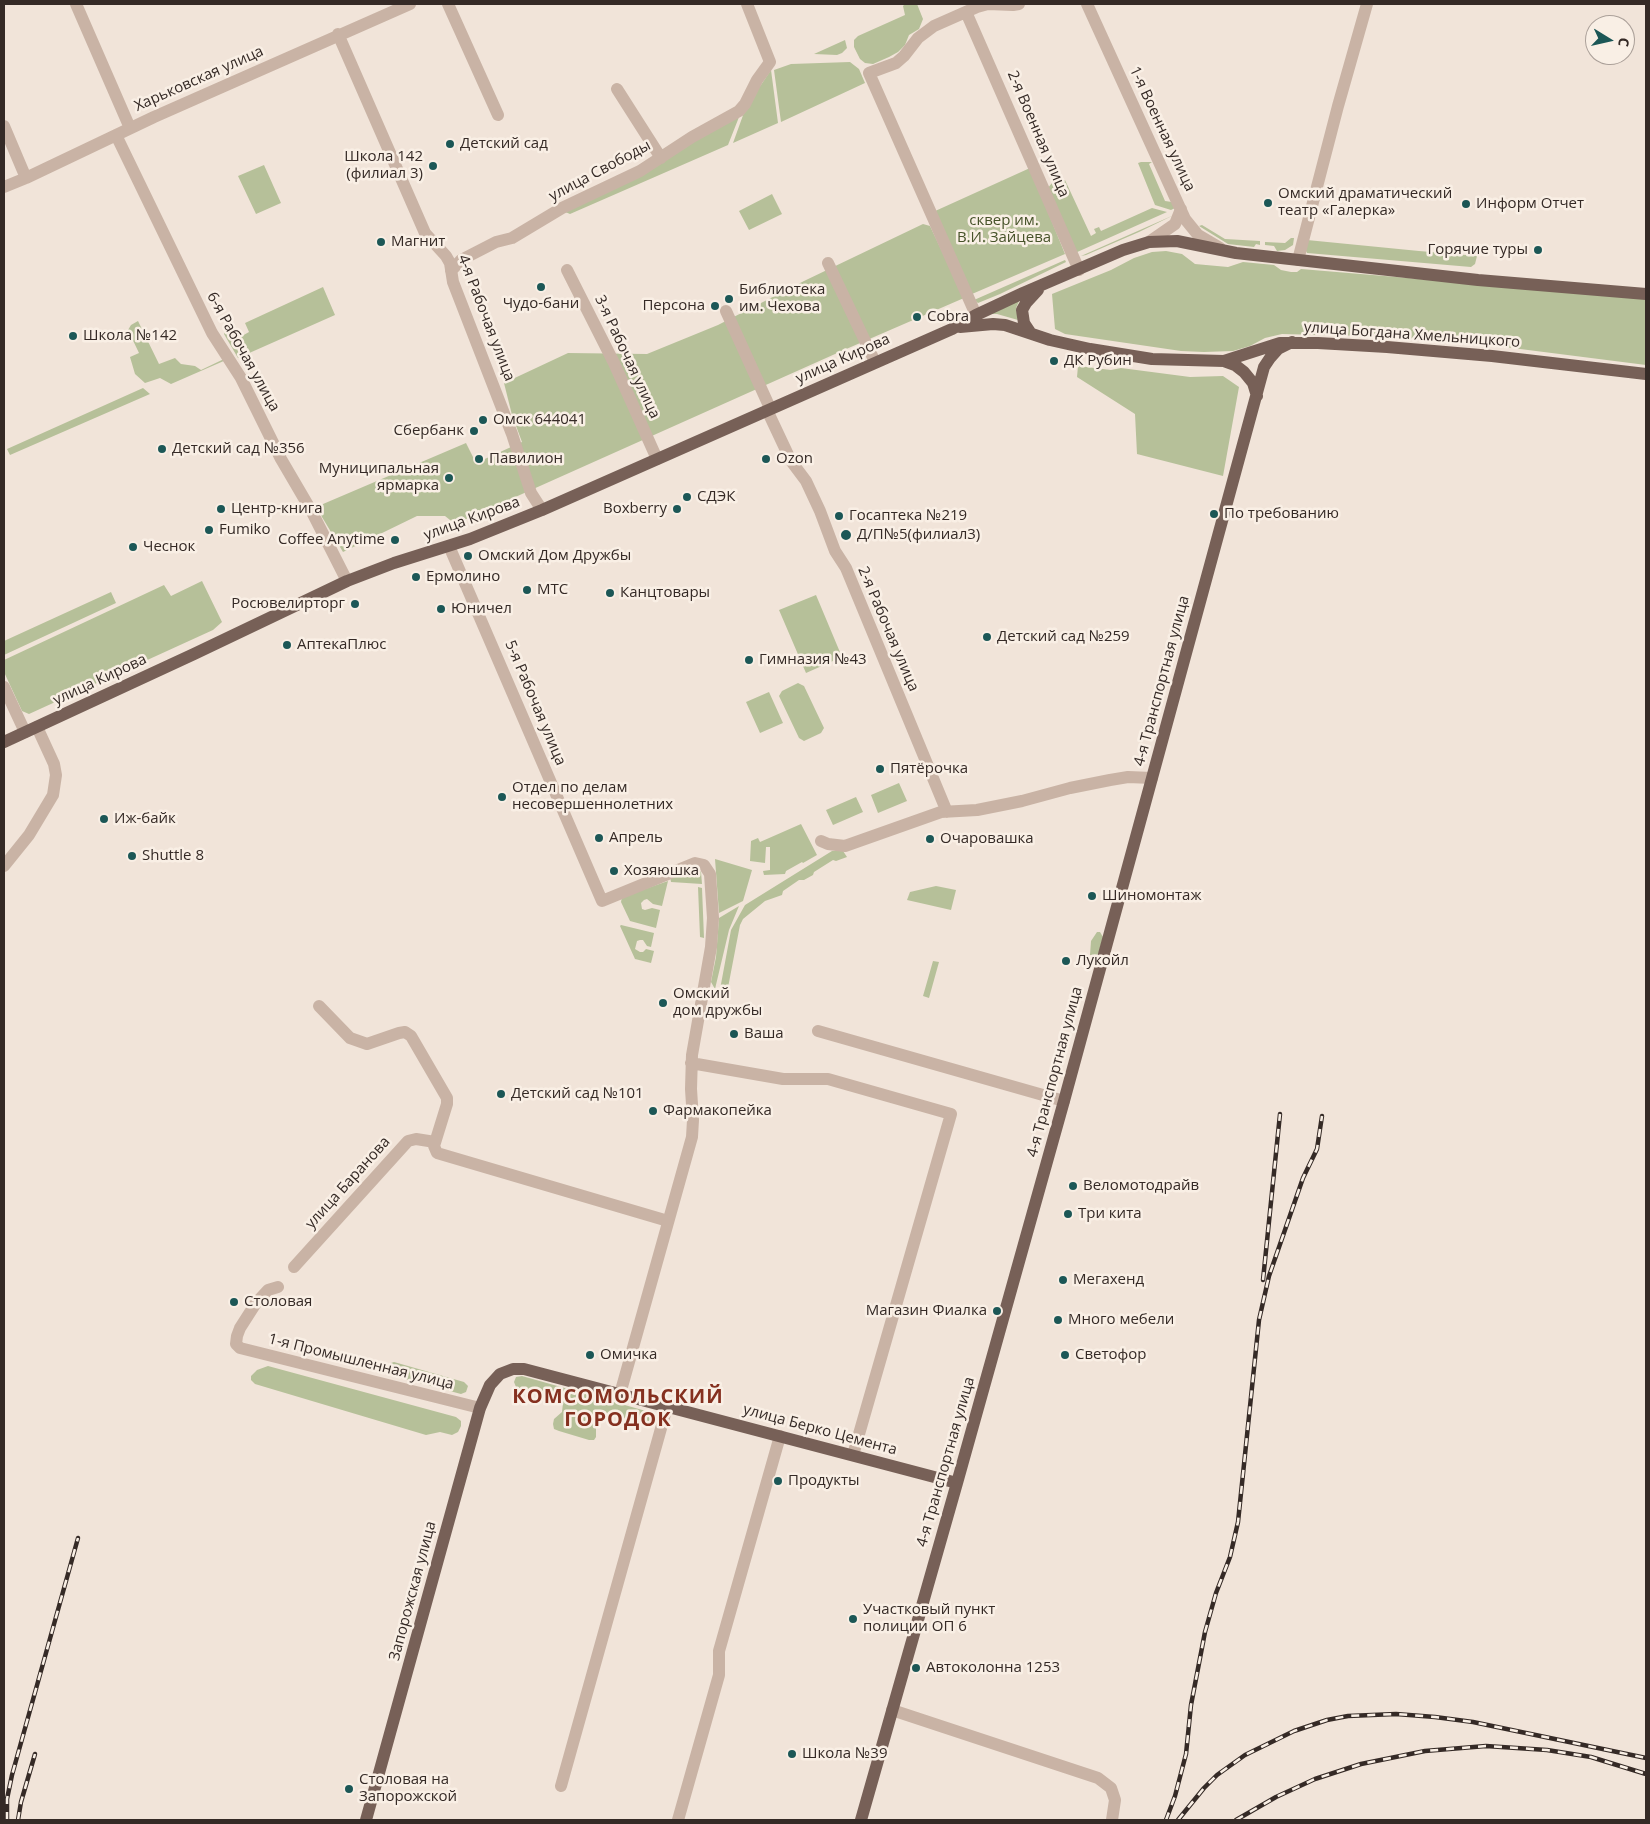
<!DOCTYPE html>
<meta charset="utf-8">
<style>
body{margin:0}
#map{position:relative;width:1650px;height:1824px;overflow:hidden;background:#f1e4d9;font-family:"Open Sans",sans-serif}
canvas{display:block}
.frame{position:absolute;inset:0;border:5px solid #352a26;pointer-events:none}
.north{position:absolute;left:1585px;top:15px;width:50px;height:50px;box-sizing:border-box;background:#f9efe5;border:1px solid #aba099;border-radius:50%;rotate:99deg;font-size:14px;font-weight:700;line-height:20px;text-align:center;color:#352a26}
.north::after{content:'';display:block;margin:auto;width:18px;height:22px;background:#1c5756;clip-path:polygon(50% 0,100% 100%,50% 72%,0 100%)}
</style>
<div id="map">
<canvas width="1650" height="1824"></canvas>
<div class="frame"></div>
<div class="north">С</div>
</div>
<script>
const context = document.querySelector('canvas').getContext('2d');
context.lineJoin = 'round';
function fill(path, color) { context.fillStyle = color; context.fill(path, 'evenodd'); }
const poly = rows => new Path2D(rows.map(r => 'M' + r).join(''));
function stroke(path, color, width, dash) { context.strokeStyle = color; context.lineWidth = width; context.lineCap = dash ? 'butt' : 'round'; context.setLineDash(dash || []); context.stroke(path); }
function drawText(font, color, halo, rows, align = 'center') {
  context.font = font + ' "Open Sans",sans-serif'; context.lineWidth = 5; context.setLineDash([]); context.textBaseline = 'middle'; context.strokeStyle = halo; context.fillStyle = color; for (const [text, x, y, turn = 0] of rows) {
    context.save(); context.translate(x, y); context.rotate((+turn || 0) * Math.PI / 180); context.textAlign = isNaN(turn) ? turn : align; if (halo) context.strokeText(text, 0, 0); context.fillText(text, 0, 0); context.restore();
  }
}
fill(poly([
 [905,4,917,4,923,19,919,29,909,35,905,45,898,52,889,57,873,64,865,63,860,59,854,47,854,40,858,36,905,15,903,6],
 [845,40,847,48,842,53,837,55,814,54],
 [850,62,859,69,865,83,781,122,774,70,791,64],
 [771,70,778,123,733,143,746,107],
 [741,112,728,145,570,214,563,211],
 [1141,162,1152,162,1149,164,1165,201,1172,202,1175,208,1171,210,1155,205,1138,163],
 [264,165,281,203,256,214,238,176],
 [1030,168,1065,254,972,294,933,212],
 [1065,180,1091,236,1096,233,1094,229,1099,227,1101,231,1152,208,1167,212,1075,253,1047,189,1052,183],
 [772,194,782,214,749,230,739,211],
 [1174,215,1139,232,1086,255,1081,256],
 [923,224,930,226,964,298,844,350,455,524,445,516,417,516,343,552,316,507,466,443,476,463,522,442,512,415,504,383,568,353,647,354,718,325,804,281],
 [1202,225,1225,239,1260,241,1260,245,1256,244,1254,247,1228,244,1199,226],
 [1291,238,1294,238,1293,245,1285,250,1277,251,1274,246,1265,245,1265,242,1285,243],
 [1307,240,1419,251,1477,256,1475,264,1471,267,1307,253,1304,247],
 [1166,251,1182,254,1195,264,1228,267,1243,262,1274,265,1281,270,1291,272,1297,272,1301,269,1646,298,1646,365,1473,343,1380,336,1319,335,1282,334,1265,338,1250,346,1233,351,1204,352,1181,351,1065,334,1055,329,1052,294,1111,270,1134,258,1152,252],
 [1065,260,1066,262,1000,294,978,303,974,300],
 [323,287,335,315,238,358,224,334,225,332,228,334,233,341,249,332,245,323],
 [1020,299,1016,308,1018,320,997,314,985,314],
 [138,321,159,364,175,358,181,364,195,366,201,370,224,359,226,360,171,384,160,378,145,383,135,374,130,357,139,353,128,330,131,325],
 [1078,366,1111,370,1121,368,1190,377,1223,376,1239,387,1223,476,1137,454,1135,414,1077,377],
 [143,388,150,394,10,455,7,449],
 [202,581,222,622,213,630,29,714,22,711,4,672,4,660,164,585,171,596],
 [111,592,116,603,4,655,4,641],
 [816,595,842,657,806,673,779,610],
 [798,683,804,686,824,728,821,733,804,741,799,738,779,696,782,691],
 [769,692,783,723,760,733,746,702],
 [899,783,907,801,878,813,871,795],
 [856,797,863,812,833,825,826,810],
 [801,824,817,855,803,863,802,862,786,871,785,874,764,875,763,871,770,870,770,847,766,847,765,863,750,861,751,841,758,838,760,842],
 [832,851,843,851,847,857,836,861,833,860,814,872,813,875,804,880,799,880,783,891,782,895,765,901,743,919,740,925,726,998,722,1000,719,995,731,930,745,905],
 [715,859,752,870,743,901,719,913],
 [698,868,701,872,702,884,671,882,670,876],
 [668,881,662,906,653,904,647,899,644,900,641,903,642,909,645,910,652,908,660,910,656,928,630,921,621,902,622,897],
 [936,886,956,890,951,910,907,900,910,892],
 [698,887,702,888,704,938,700,937],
 [739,906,729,930,715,989,711,982,716,957,719,918],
 [621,925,654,933,651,947,647,946,643,940,640,940,637,941,635,949,640,952,643,952,646,949,654,951,651,963,635,959,620,926],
 [1097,932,1100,932,1103,937,1099,952,1097,955,1090,955,1091,941],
 [933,961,939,962,929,998,923,996],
 [394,1362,464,1382,468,1386,466,1392,461,1394,390,1375,386,1371,388,1364],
 [268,1366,456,1417,461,1421,461,1426,458,1432,452,1435,440,1432,426,1435,255,1384,251,1380,251,1376,257,1370],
 [522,1376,653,1413,658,1417,657,1425,653,1426,608,1414,600,1418,596,1427,596,1437,594,1440,589,1440,559,1431,554,1429,553,1424,554,1419,562,1412,563,1403,558,1398,520,1389,516,1387,514,1382,516,1377]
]), '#b6c099');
stroke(poly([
 [76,4,130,128],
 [448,4,498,115],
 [1087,4,1185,219,1198,235,1220,248],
 [966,12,1079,270],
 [338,34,425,233,446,256,450,263,453,282,512,434,531,493,542,510],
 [617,89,661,158],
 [4,126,26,178],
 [116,135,212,333,241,378,281,459,312,512,347,581],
 [4,187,26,178,154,117,410,4],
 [1149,242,1175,224,1181,209],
 [1298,260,1338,106,1367,4],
 [828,263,875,362],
 [567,270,614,363,657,459],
 [451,271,461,260,496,242,512,238,562,208,640,171,692,137,739,111,745,104,757,80,770,62,747,4],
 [726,311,770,408],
 [976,315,869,73,896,63,904,56,918,38,934,26,977,7,988,4,1013,5,1019,4],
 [767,410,791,461,806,481,820,511,835,551,846,568,947,812],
 [449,546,602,901,695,863,704,865,710,874,713,918,711,947,692,1055,691,1089,693,1120,692,1137,620,1394],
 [4,687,25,732],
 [821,841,828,844,845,846,941,812,977,810,1022,801,1070,788,1110,780,1128,777,1152,778],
 [4,866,29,835,53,795,56,775,54,764,37,727],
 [319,1006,350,1038,367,1044,399,1033,405,1032,411,1036,447,1098,447,1104,434,1146,437,1153,668,1221],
 [818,1031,1064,1101],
 [691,1063,783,1079,828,1079,951,1114,853,1455],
 [294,1267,408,1141,416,1139,435,1142],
 [278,1287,268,1290,256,1303,240,1328,237,1336,236,1344,240,1348,480,1408],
 [892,1710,1098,1778,1111,1788,1115,1800,1112,1820],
 [561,1786,667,1407],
 [678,1820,719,1675,719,1651,780,1436]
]), '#c9b3a5', 12);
stroke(poly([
 [960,327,993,324,1005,325,1050,340,1090,349,1152,359,1224,361,1280,343,1318,343,1387,347,1492,356,1646,374],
 [1030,332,1024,323,1022,310,1026,303,1038,290],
 [1224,361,1235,365,1244,372,1253,383,1257,396],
 [4,742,194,654,347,581,394,563,470,539,542,510,952,329,976,315,1023,293,1123,250,1149,242,1177,241,1236,253,1478,280,1646,294],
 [366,1820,480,1408,490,1385,500,1374,513,1369,524,1369,957,1483],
 [861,1820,957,1483,1064,1101,1264,367,1270,358,1278,349,1292,342]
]), '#776057', 12);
const rail = poly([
 [1263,1280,1280,1114],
 [7,1820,7,1799,12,1775,78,1538],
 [18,1820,21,1802,35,1754],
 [1166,1820,1175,1796,1186,1754,1191,1705,1205,1632,1216,1593,1230,1557,1238,1522,1259,1320,1269,1276,1303,1178,1317,1149,1322,1116],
 [1178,1820,1204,1788,1217,1775,1245,1755,1294,1731,1327,1720,1348,1716,1396,1714,1435,1717,1473,1722,1646,1758],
 [1236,1820,1276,1797,1315,1779,1361,1764,1425,1751,1486,1746,1547,1750,1591,1757,1646,1774]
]);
stroke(rail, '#352a26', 4.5);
stroke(rail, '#f9efe5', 2.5, [8]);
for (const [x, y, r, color] of [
 [450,144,5,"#1c5756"],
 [433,166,5,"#1c5756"],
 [1268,203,5,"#1c5756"],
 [1466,204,5,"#1c5756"],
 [381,242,5,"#1c5756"],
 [1538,250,5,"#1c5756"],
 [541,287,5,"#1c5756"],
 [729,299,5,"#1c5756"],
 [715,306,5,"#1c5756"],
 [917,317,5,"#1c5756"],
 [73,336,5,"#1c5756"],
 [1054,361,5,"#1c5756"],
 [483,420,5,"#1c5756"],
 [474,431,5,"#1c5756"],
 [162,449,5,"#1c5756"],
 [479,459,5,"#1c5756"],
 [766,459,5,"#1c5756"],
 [449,478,5,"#1c5756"],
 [687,497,5,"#1c5756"],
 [221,509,5,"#1c5756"],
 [677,509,5,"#1c5756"],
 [1214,514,5,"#1c5756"],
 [839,516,5,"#1c5756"],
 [209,530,5,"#1c5756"],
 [846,535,6,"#1c5756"],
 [395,540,5,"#1c5756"],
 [133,547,5,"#1c5756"],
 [468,556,5,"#1c5756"],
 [416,577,5,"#1c5756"],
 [527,590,5,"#1c5756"],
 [610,593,5,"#1c5756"],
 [355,604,5,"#1c5756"],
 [441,609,5,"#1c5756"],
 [987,637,5,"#1c5756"],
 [287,645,5,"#1c5756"],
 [749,660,5,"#1c5756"],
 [880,769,5,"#1c5756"],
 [502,797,5,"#1c5756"],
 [104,819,5,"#1c5756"],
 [599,838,5,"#1c5756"],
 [930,839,5,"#1c5756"],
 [132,856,5,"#1c5756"],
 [614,871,5,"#1c5756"],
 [1092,896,5,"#1c5756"],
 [1066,961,5,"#1c5756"],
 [663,1003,5,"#1c5756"],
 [734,1034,5,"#1c5756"],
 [501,1094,5,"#1c5756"],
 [653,1111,5,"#1c5756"],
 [1073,1186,5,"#1c5756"],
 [1068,1214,5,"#1c5756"],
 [1063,1280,5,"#1c5756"],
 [234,1302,5,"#1c5756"],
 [997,1311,5,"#1c5756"],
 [1058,1320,5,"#1c5756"],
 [590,1355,5,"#1c5756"],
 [1065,1355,5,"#1c5756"],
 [778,1481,5,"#1c5756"],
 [853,1619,5,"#1c5756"],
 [916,1668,5,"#1c5756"],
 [792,1754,5,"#1c5756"],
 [349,1789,5,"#1c5756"]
]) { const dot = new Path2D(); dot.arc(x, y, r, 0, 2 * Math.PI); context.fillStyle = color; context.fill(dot); stroke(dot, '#f9efe5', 2); }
drawText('15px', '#352a26', '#f9efe5', [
 ["Харьковская улица",199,79,-24],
 ["1-я Военная улица",1162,129,65],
 ["2-я Военная улица",1038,134,67],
 ["улица Свободы",600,171,-28],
 ["4-я Рабочая улица",486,318,69],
 ["улица Богдана Хмельницкого",1412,335,4],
 ["6-я Рабочая улица",243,352,61],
 ["3-я Рабочая улица",627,357,65],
 ["улица Кирова",843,359,-24],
 ["улица Кирова",472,519,-20],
 ["2-я Рабочая улица",888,629,67],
 ["улица Кирова",100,680,-25],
 ["4-я Транспортная улица",1162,681,-75],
 ["5-я Рабочая улица",535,703,67],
 ["4-я Транспортная улица",1055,1072,-75],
 ["улица Баранова",348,1183,-48],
 ["1-я Промышленная улица",361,1362,14],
 ["улица Берко Цемента",820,1430,15],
 ["4-я Транспортная улица",946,1462,-74],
 ["Запорожская улица",413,1591,-75]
]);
drawText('15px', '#352a26', '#f9efe5', [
 ["Детский сад",460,144],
 ["Школа 142",423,157,"right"],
 ["(филиал 3)",423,174,"right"],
 ["Омский драматический",1278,194],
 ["театр «Галерка»",1278,211],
 ["Информ Отчет",1476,204],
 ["Магнит",391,242],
 ["Горячие туры",1528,250,"right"],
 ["Библиотека",739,290],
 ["им. Чехова",739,307],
 ["Чудо-бани",541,304,"center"],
 ["Персона",705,306,"right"],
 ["Cobra",927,317],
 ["Школа №142",83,336],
 ["ДК Рубин",1064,361],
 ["Омск 644041",493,420],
 ["Сбербанк",464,431,"right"],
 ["Детский сад №356",172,449],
 ["Павилион",489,459],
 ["Ozon",776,459],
 ["Муниципальная",439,469,"right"],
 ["ярмарка",439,486,"right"],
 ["СДЭК",697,497],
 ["Центр-книга",231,509],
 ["Boxberry",667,509,"right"],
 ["По требованию",1224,514],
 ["Госаптека №219",849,516],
 ["Fumiko",219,530],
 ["Д/П№5(филиал3)",857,535],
 ["Coffee Anytime",385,540,"right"],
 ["Чеснок",143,547],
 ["Омский Дом Дружбы",478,556],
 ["Ермолино",426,577],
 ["МТС",537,590],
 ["Канцтовары",620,593],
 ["Росювелирторг",345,604,"right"],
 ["Юничел",451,609],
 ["Детский сад №259",997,637],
 ["АптекаПлюс",297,645],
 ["Гимназия №43",759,660],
 ["Пятёрочка",890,769],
 ["Отдел по делам",512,788],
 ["несовершеннолетних",512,805],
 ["Иж-байк",114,819],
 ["Апрель",609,838],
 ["Очаровашка",940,839],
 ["Shuttle 8",142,856],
 ["Хозяюшка",624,871],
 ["Шиномонтаж",1102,896],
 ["Лукойл",1076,961],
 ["Омский",673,994],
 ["дом дружбы",673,1011],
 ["Ваша",744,1034],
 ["Детский сад №101",511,1094],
 ["Фармакопейка",663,1111],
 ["Веломотодрайв",1083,1186],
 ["Три кита",1078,1214],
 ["Мегахенд",1073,1280],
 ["Столовая",244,1302],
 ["Магазин Фиалка",987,1311,"right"],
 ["Много мебели",1068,1320],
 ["Омичка",600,1355],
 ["Светофор",1075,1355],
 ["Продукты",788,1481],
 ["Участковый пункт",863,1610],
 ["полиции ОП 6",863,1627],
 ["Автоколонна 1253",926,1668],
 ["Школа №39",802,1754],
 ["Столовая на",359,1780],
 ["Запорожской",359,1797]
], 'left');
drawText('15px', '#47532a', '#f9efe5', [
 ["сквер им.",1004,221],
 ["В.И. Зайцева",1004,238]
]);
context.letterSpacing = '1px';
drawText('bold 20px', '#85301f', '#f9efe5', [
 ["КОМСОМОЛЬСКИЙ",618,1397],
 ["ГОРОДОК",618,1420]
]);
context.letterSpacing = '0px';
</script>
